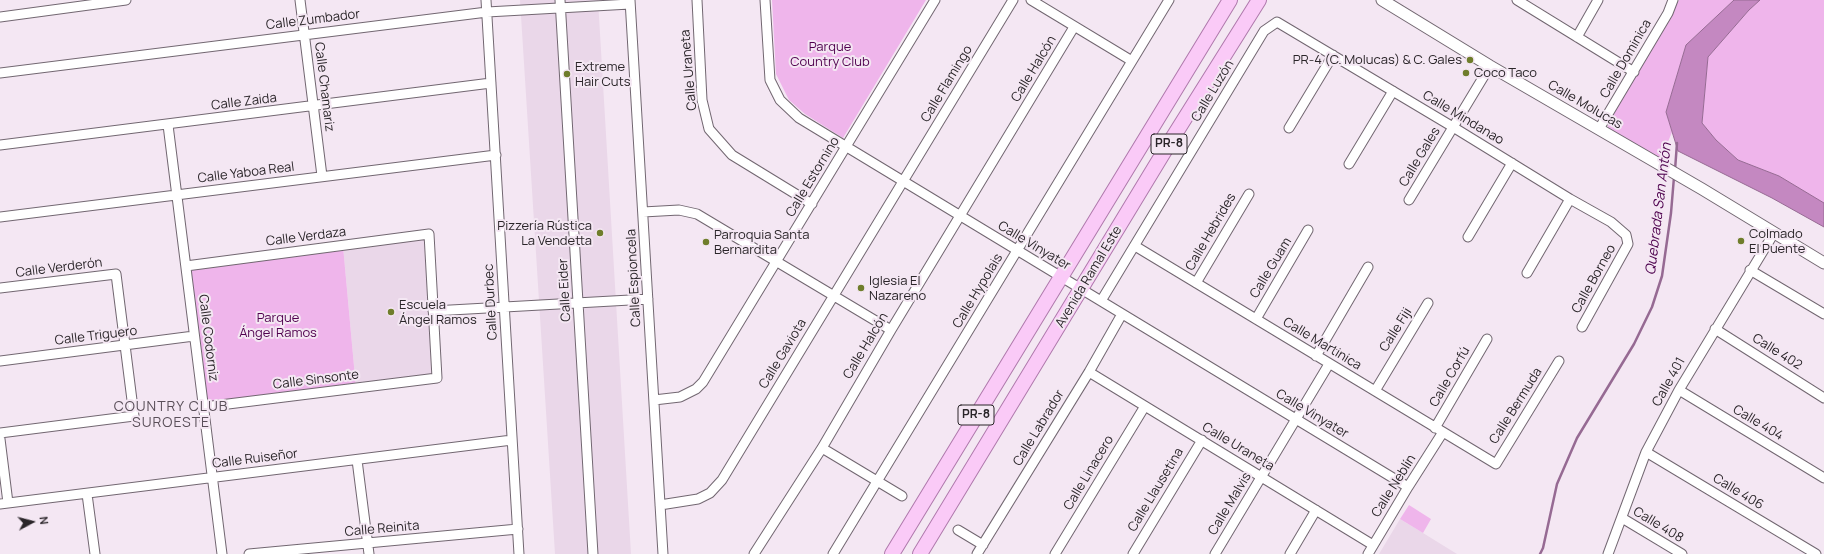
<!DOCTYPE html>
<meta charset="utf-8">
<style>
body{margin:0}
#map{position:relative;width:1824px;height:554px;overflow:hidden;background:#f4e7f3;font-family:Manrope,sans-serif}
canvas{display:block}
.north{position:absolute;left:12px;top:502px;width:40px;height:40px;-webkit-text-stroke:3px #f4e7f3;paint-order:stroke;rotate:83deg;font-size:11px;font-weight:700;line-height:16px;text-align:center;color:#2a2529}
.north::after{content:'';display:block;margin:auto;width:14px;height:18px;background:#2a2529;clip-path:polygon(50% 0,100% 100%,50% 72%,0 100%)}
</style>
<div id="map">
<canvas width="1824" height="554"></canvas>
<div class="north">N</div>
</div>
<script>
const context = document.querySelector('canvas').getContext('2d');
context.lineJoin = 'round';
function fill(path, color) { context.fillStyle = color; context.fill(path, 'evenodd'); }
const poly = rows => new Path2D(rows.map(r => 'M' + r).join(''));
function stroke(path, color, width, dash) { context.strokeStyle = color; context.lineWidth = width; context.lineCap = dash ? 'butt' : 'round'; context.setLineDash(dash || []); context.stroke(path); }
function drawText(font, color, halo, rows, align = 'center') {
  context.font = font + ' Manrope,sans-serif'; context.lineWidth = 4; context.setLineDash([]); context.textBaseline = 'middle'; context.strokeStyle = halo; context.fillStyle = color; for (const [text, x, y, turn = 0] of rows) {
    context.save(); context.translate(x, y); context.rotate((+turn || 0) * Math.PI / 180); context.textAlign = isNaN(turn) ? turn : align; if (halo) context.strokeText(text, 0, 0); context.fillText(text, 0, 0); context.restore();
  }
}
fill(poly([
 [520,0,598,0,631,554,555,554],
 [429,234,437,378,356,388,343,246],
 [1400,519,1423,533,1457,554,1379,554]
]), '#ead7e9');
fill(poly([
 [772,0,926,0,843,138,805,114,789,100,776,74],
 [1679,0,1734,0,1686,45,1666,112,1672,132,1661,159,1608,128,1608,124],
 [1760,0,1824,0,1824,203,1779,176,1738,160,1716,140,1702,123,1708,57,1749,10],
 [343,246,356,388,204,407,186,266],
 [1409,505,1431,519,1423,533,1400,519]
]), '#efb5eb');
const water = poly([
 [1734,0,1760,0,1749,10,1708,57,1702,123,1716,140,1738,160,1779,176,1824,203,1824,227,1772,198,1678,151,1666,112,1686,45,1734,0]
]);
fill(water, '#c488c1');
stroke(water, '#966a93', 1);
stroke(poly([
 [1675,170,1677,143],
 [1540,554,1543,548,1557,484,1577,438,1634,344,1652,307,1662,276,1671,213,1674,177]
]), '#966a93', 2.5);
const minor = poly([
 [300,0,322,176],
 [486,0,519,554],
 [560,0,593,554],
 [630,0,663,554],
 [697,0,702,100,709,129,732,155,812,204],
 [765,0,770,80,780,100,799,118,1408,487],
 [1031,0,1132,61],
 [1517,0,1634,72],
 [0,17,126,0],
 [1577,37,1598,0],
 [0,73,487,12,630,4],
 [168,125,222,554],
 [1289,128,1333,55],
 [1599,129,1668,13,1673,0],
 [0,145,491,83],
 [1349,164,1393,91],
 [1409,200,1490,66],
 [643,212,679,210,697,214,891,330],
 [0,217,496,155],
 [1468,237,1512,163],
 [1135,246,1496,464,1559,361],
 [186,266,429,234,437,378,204,407],
 [1750,270,1824,314],
 [1527,273,1570,199],
 [1196,283,1249,194],
 [0,288,116,274,134,416,0,433],
 [1101,301,1264,31,1277,22,1453,127,1570,199,1611,222,1626,235,1628,244,1582,327],
 [433,311,648,299],
 [1256,319,1308,230],
 [1715,329,1824,398],
 [1316,356,1368,267],
 [0,361,194,336],
 [1089,372,1373,545],
 [1679,390,1824,478],
 [1375,391,1428,303],
 [654,400,680,397,696,389,703,382,935,0],
 [1435,428,1487,339],
 [0,439,8,503],
 [822,448,902,496],
 [1646,452,1816,554],
 [357,460,369,554],
 [87,494,95,554],
 [0,504,512,440],
 [660,505,698,499,710,493,722,480,1013,0],
 [1622,518,1682,554],
 [958,530,983,545],
 [249,554,518,529],
 [754,554,822,448,891,330,1074,27],
 [833,554,1169,0],
 [977,554,1089,372,1122,314],
 [1055,554,1145,406],
 [1133,554,1202,440],
 [1215,554,1329,364],
 [1290,554,1316,510],
 [1368,554,1408,487,1443,432],
 [1608,554,1646,452,1679,390,1774,233]
]);
const tertiary = poly([
 [1382,0,1490,66,1702,189,1824,263]
]);
const primary = poly([
 [892,554,1230,0],
 [920,554,1170,142,1259,0]
]);
stroke(minor, '#726771', 11);
stroke(tertiary, '#726771', 13);
stroke(primary, '#af79ac', 16);
stroke(minor, '#fff', 9);
stroke(tertiary, '#fff', 11);
stroke(primary, '#facaf7', 14);
for (const [x, y, r, color] of [
 [1470,60,4,"#6f7d2b"],
 [1466,73,4,"#6f7d2b"],
 [567,74,4,"#6f7d2b"],
 [600,233,4,"#6f7d2b"],
 [1741,241,4,"#6f7d2b"],
 [706,242,4,"#6f7d2b"],
 [861,288,4,"#6f7d2b"],
 [391,312,4,"#6f7d2b"]
]) { const dot = new Path2D(); dot.arc(x, y, r, 0, 2 * Math.PI); context.fillStyle = color; context.fill(dot); stroke(dot, '#f4e7f3', 1.5); }
for (const [x, y, w] of [
 [1169,144,36],
 [976,415,36]
]) { const box = new Path2D(); box.roundRect(x - w / 2, y - 10, w, 20, 3); context.fillStyle = '#f4e7f3'; context.fill(box); stroke(box, '#2a2529', 1); }
drawText('bold 12px', '#2a2529', null, [
 ["PR-8",1169,144],
 ["PR-8",976,415]
]);
drawText('13px', '#2a2529', '#f4e7f3', [
 ["Calle Zumbador",313,20,-7],
 ["Calle Dominica",1626,59,-60],
 ["Calle Halcón",1034,69,-59],
 ["Calle Uraneta",689,70,-95],
 ["Calle Flamingo",947,84,-59],
 ["Calle Chamariz",324,87,83],
 ["Calle Luzón",1213,91,-59],
 ["Calle Zaida",244,102,-7],
 ["Calle Molucas",1585,105,30],
 ["Calle Mindanao",1463,118,31],
 ["Calle Gales",1420,157,-59],
 ["Calle Yaboa Real",246,173,-7],
 ["Calle Estornino",813,177,-59],
 ["Calle Hebrides",1211,232,-60],
 ["Calle Verdaza",306,237,-7],
 ["Calle Vinyater",1034,246,31],
 ["Calle Verderón",59,268,-7],
 ["Calle Guam",1271,268,-59],
 ["Avenida Ramal Este",1089,277,-59],
 ["Calle Espioncela",634,278,-93],
 ["Calle Borneo",1594,279,-61],
 ["Calle Eider",565,290,-93],
 ["Calle Hypolais",978,291,-59],
 ["Calle Durbec",491,302,-93],
 ["Calle Fiji",1396,330,-58],
 ["Calle Triguero",96,336,-7],
 ["Calle Codorniz",208,338,83],
 ["Calle Martinica",1322,344,31],
 ["Calle Halcón",866,346,-59],
 ["Calle 402",1777,352,32],
 ["Calle Gaviota",783,354,-59],
 ["Calle Corfú",1450,377,-60],
 ["Calle Sinsonte",316,380,-7],
 ["Calle 401",1669,382,-61],
 ["Calle Bermuda",1516,406,-58],
 ["Calle Vinyater",1312,414,31],
 ["Calle 404",1758,423,31],
 ["Calle Labrador",1039,428,-59],
 ["Calle Uraneta",1238,447,31],
 ["Calle Ruiseñor",255,459,-7],
 ["Calle Linacero",1089,473,-59],
 ["Calle Neblín",1394,486,-58],
 ["Calle Llausetina",1156,490,-59],
 ["Calle 406",1738,492,31],
 ["Calle Malvis",1230,504,-59],
 ["Calle 408",1658,525,31],
 ["Calle Reinita",382,529,-5]
]);
drawText('13px', '#50024f', '#f4e7f3', [
 ["Parque",830,47],
 ["Country Club",830,62],
 ["Parque",278,318],
 ["Ángel Ramos",278,333]
]);
drawText('13px', '#2a2529', '#f4e7f3', [
 ["PR-4 (C. Molucas) & C. Gales",1462,60,"right"],
 ["Extreme",575,67],
 ["Hair Cuts",575,82],
 ["Coco Taco",1474,73],
 ["Pizzería Rústica",592,226,"right"],
 ["La Vendetta",592,241,"right"],
 ["Colmado",1749,234],
 ["El Puente",1749,249],
 ["Parroquia Santa",714,235],
 ["Bernardita",714,250],
 ["Iglesia El",869,281],
 ["Nazareno",869,296],
 ["Escuela",399,305],
 ["Ángel Ramos",399,320]
], 'left');
drawText('italic 14px', '#4d004d', '#f4e7f3', [
 ["Quebrada San Antón",1659,209,-83]
]);
context.letterSpacing = '1px';
drawText('14px', '#5a4f59', '#f4e7f3', [
 ["COUNTRY CLUB",171,407],
 ["SUROESTE",171,423]
]);
context.letterSpacing = '0px';
</script>
